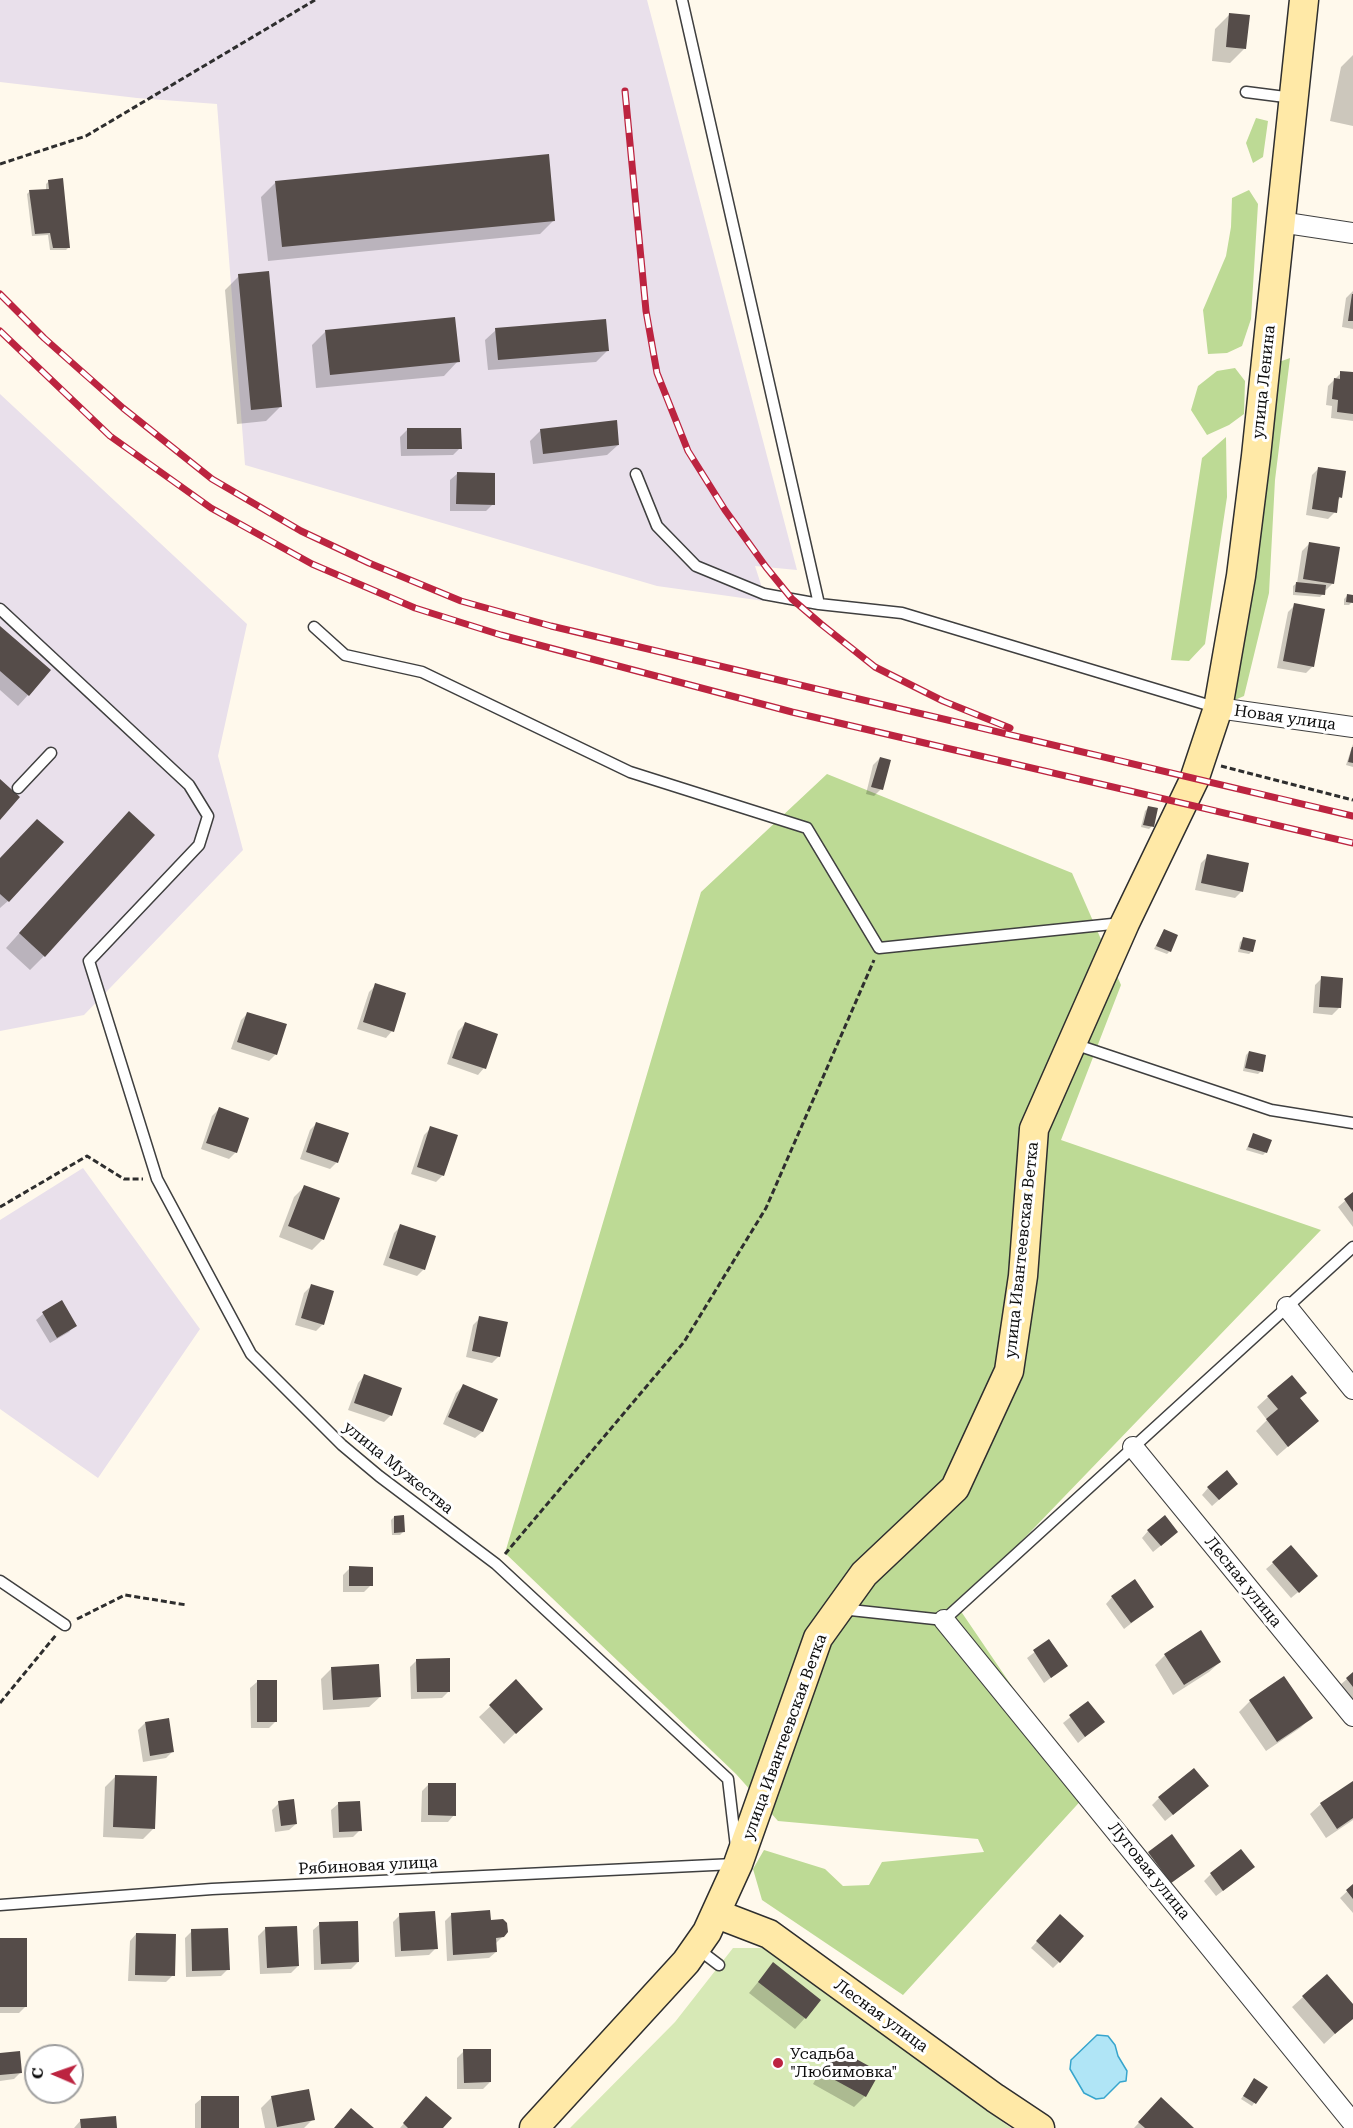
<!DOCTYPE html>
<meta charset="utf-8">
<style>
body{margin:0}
#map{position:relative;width:1353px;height:2128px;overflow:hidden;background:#fff9ec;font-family:"Roboto Serif",serif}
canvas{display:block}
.north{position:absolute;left:24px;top:2044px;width:60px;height:60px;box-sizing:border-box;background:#fff;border:2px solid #9e9e9e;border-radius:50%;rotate:272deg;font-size:16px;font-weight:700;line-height:24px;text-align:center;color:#0c0c0c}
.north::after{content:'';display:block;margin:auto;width:21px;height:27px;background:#bc2440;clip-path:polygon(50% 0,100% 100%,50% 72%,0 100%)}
</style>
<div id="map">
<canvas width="1353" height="2128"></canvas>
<div class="north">С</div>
</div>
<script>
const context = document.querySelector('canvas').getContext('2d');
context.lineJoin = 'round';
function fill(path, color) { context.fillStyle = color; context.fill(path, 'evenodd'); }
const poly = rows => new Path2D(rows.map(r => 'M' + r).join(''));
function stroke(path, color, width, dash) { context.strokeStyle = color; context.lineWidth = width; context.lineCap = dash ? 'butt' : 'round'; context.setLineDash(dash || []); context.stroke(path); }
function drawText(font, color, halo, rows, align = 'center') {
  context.font = font + ' "Roboto Serif",serif'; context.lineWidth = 6; context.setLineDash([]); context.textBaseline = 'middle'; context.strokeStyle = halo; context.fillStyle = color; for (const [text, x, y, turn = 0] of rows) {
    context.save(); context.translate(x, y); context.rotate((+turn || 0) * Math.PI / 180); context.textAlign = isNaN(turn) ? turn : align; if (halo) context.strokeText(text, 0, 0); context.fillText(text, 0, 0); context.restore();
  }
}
fill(poly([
 [0,0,647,0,797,570,755,566,764,594,764,601,657,586,245,465,217,104,137,98,0,82],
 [0,394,247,624,218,756,243,850,84,1015,0,1031],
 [83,1168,200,1329,98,1478,0,1409,0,1220]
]), '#e9e0eb');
fill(poly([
 [733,1948,764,1948,1011,2128,570,2128,675,2022]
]), '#d7e9b6');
fill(poly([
 [1256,118,1268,121,1263,157,1253,163,1246,143],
 [1249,190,1258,204,1251,319,1242,346,1227,353,1208,354,1203,310,1226,256,1231,227,1232,198],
 [1290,358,1275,480,1269,593,1244,696,1230,702,1268,366],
 [1235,368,1245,381,1244,414,1229,425,1207,435,1191,410,1198,386,1217,371],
 [1226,437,1227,497,1205,644,1189,661,1171,660,1202,458],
 [827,774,1072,873,1121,985,1061,1140,1321,1230,958,1607,1086,1795,903,1995,762,1900,753,1869,764,1850,825,1869,843,1886,869,1885,882,1862,984,1852,978,1839,778,1821,736,1774,505,1553,701,892]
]), '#bdda95');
const water = poly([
 [1097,2035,1108,2036,1115,2045,1118,2056,1127,2071,1126,2081,1120,2082,1104,2098,1096,2099,1084,2093,1070,2069,1071,2060,1097,2035]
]);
fill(water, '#b0e5f6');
stroke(water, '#37a5cd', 1.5);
fill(poly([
 [1230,14,1245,48,1230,63,1212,61,1215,29],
 [1353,55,1353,126,1330,121,1341,67],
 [49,181,69,247,66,250,50,250,48,235,32,236,27,194,30,191,46,191,46,184],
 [276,182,554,220,540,234,268,261,261,197],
 [239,276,280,407,266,421,237,424,225,290],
 [1353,291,1353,329,1342,327,1346,298],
 [496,330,607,351,596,362,488,370,485,340],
 [326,331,458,361,444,376,316,388,312,345],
 [1341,373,1353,374,1353,421,1331,418,1332,406,1326,405,1328,386],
 [407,430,460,448,453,455,401,456,400,437],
 [541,430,618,445,607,455,533,464,530,441],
 [1319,468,1341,497,1337,501,1335,512,1328,519,1306,515,1312,475],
 [457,474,493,504,486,511,450,511,450,480],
 [1309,544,1333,583,1326,590,1324,590,1323,594,1320,597,1293,595,1293,586,1297,583,1302,551],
 [1347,596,1352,602,1349,605,1344,605,1344,599],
 [1295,605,1313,666,1306,673,1277,668,1288,612],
 [0,628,28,695,18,706,0,690],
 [1353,744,1353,767,1346,765],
 [880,758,881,789,874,796,866,794,873,765],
 [1148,808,1152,826,1149,829,1141,827,1145,811],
 [115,827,44,956,30,970,6,948],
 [62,843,8,901,0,908,0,860],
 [1208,856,1242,891,1235,898,1195,890,1201,863],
 [1164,930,1170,951,1167,954,1154,949],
 [1243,939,1252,951,1249,954,1238,952,1240,942],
 [1322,978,1339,1008,1332,1015,1313,1013,1315,985],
 [376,985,392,1031,386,1038,357,1029,369,992],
 [248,1013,276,1054,269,1061,231,1049,241,1020],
 [465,1024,484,1068,478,1075,447,1064,458,1031],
 [1249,1052,1261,1071,1258,1074,1243,1071,1246,1055],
 [219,1109,236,1152,229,1159,201,1149,212,1116],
 [317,1123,337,1162,330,1169,300,1159,310,1130],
 [431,1128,443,1175,436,1182,411,1174,424,1135],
 [1253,1135,1266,1152,1263,1155,1246,1150],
 [305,1186,323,1239,312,1250,279,1237,294,1197],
 [1353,1194,1353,1227,1338,1207],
 [401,1226,424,1269,417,1276,383,1265,394,1233],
 [311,1286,323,1324,316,1331,295,1325,304,1293],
 [43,1314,75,1325,69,1332,50,1343,36,1320],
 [480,1318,499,1356,492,1363,466,1357,473,1325],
 [364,1376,391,1415,384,1422,348,1410,358,1383],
 [463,1386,496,1400,482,1432,475,1438,443,1424,456,1393],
 [1268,1397,1299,1399,1317,1421,1277,1456,1256,1431,1267,1420,1257,1407],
 [1208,1488,1229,1491,1212,1506,1202,1495],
 [394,1517,403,1532,400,1535,392,1535,391,1520],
 [1148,1531,1170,1538,1153,1552,1142,1538],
 [1273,1563,1309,1583,1291,1598,1266,1569],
 [350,1568,371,1585,364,1592,343,1592,343,1575],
 [1112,1597,1152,1607,1124,1629,1106,1604],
 [1049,1641,1066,1666,1044,1683,1027,1658],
 [1165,1655,1220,1662,1209,1672,1173,1695,1155,1665],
 [417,1660,449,1691,442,1698,411,1699,410,1667],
 [332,1668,380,1697,369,1707,323,1710,321,1679],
 [1353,1674,1353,1702,1340,1685],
 [257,1682,276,1721,269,1728,251,1728,250,1688],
 [516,1682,530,1719,504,1744,479,1717],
 [1250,1701,1311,1718,1300,1728,1266,1751,1239,1712],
 [1088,1703,1103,1722,1078,1743,1063,1723],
 [145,1723,173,1751,166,1758,143,1762,138,1730],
 [116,1776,154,1828,143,1839,103,1837,105,1787],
 [1353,1782,1353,1820,1326,1838,1310,1814,1321,1804],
 [428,1785,454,1815,448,1822,421,1822,422,1791],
 [1200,1793,1165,1821,1152,1805,1159,1798],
 [279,1803,296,1824,289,1830,275,1832,272,1810],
 [338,1804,360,1830,353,1837,333,1838,331,1810],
 [1149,1853,1193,1866,1164,1889,1142,1860],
 [1246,1873,1216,1896,1204,1881,1211,1874],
 [1353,1886,1353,1913,1340,1898],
 [400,1915,436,1948,429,1955,395,1957,393,1922],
 [451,1915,489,1922,503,1936,496,1943,496,1952,489,1958,447,1961,445,1921],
 [1054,1923,1059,1962,1053,1968,1031,1948],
 [320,1924,358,1962,351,1969,314,1970,313,1930],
 [265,1929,298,1966,291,1973,260,1974,258,1936],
 [192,1931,228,1969,221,1976,186,1977,185,1938],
 [136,1934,173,1975,166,1982,128,1981,130,1941],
 [0,1940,26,2006,19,2013,0,2013],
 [773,1964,805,2018,795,2029,749,1993],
 [1303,1997,1353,2007,1353,2017,1324,2044,1292,2007],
 [836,2050,878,2073,865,2096,854,2107,813,2084,826,2061],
 [464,2051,490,2082,483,2089,457,2089,457,2058],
 [0,2054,21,2072,14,2079,0,2081],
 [1252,2083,1265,2088,1252,2106,1241,2099],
 [272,2097,313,2119,304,2128,265,2128,261,2108],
 [202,2098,238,2128,195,2128,195,2104],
 [1161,2099,1192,2128,1134,2128],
 [420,2105,441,2128,400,2128],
 [81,2120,116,2128,74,2128]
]), '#0003');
fill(poly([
 [1229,13,1250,15,1246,49,1226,47],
 [549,154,555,221,282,247,275,181],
 [63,178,70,248,53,248,50,233,35,234,29,190,49,189,48,180],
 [269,271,282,407,251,410,238,274],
 [1352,294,1353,294,1353,321,1348,321],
 [455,317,460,362,330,375,325,330],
 [606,319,609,351,498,360,495,328],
 [1340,371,1353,372,1353,414,1337,412,1338,400,1332,399,1334,378,1340,379],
 [617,420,619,445,543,454,540,429],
 [407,428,461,428,462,449,407,449],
 [1318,467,1346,471,1342,498,1339,497,1337,513,1312,509],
 [457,472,495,473,495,505,456,504],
 [1309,542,1340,547,1334,584,1303,579],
 [1296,582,1326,585,1325,595,1295,592],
 [1347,594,1353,595,1353,603,1346,602],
 [1294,603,1325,609,1314,667,1283,661],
 [0,626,51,670,29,696,0,671],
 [1352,747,1353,747,1353,763,1348,762],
 [880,757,891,760,883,790,871,787],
 [0,779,20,797,0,820],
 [1148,806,1158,808,1154,827,1143,825],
 [129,811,155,835,45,957,19,933],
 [37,819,64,842,9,902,0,894,0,858],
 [1207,854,1249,863,1243,892,1201,883],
 [1164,929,1178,935,1171,952,1156,946],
 [1243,937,1256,940,1253,952,1240,949],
 [1321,976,1343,978,1341,1008,1319,1007],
 [375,983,406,993,394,1032,363,1022],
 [247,1012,287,1024,277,1055,237,1042],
 [465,1022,498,1034,486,1069,452,1058],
 [1249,1051,1266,1055,1263,1072,1245,1068],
 [219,1107,249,1118,237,1153,206,1143],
 [316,1122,349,1133,338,1163,306,1152],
 [430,1126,458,1135,444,1176,417,1167],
 [1253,1133,1272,1140,1267,1153,1248,1147],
 [304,1185,340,1198,324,1240,288,1226],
 [1353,1192,1353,1212,1344,1199],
 [400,1224,436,1236,425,1270,389,1258],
 [311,1284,334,1291,324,1325,301,1318],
 [62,1300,77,1326,57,1338,42,1312],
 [479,1316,508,1322,500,1357,472,1351],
 [364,1374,402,1388,392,1416,354,1403],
 [1292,1375,1307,1393,1300,1398,1319,1421,1288,1447,1266,1419,1278,1409,1267,1396],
 [463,1384,498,1399,483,1432,448,1417],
 [1227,1470,1238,1484,1219,1500,1207,1487],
 [404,1515,405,1532,394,1533,394,1516],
 [1165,1515,1178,1532,1161,1546,1147,1530],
 [1291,1545,1318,1576,1299,1593,1272,1562],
 [349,1566,373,1567,373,1586,349,1586],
 [1135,1579,1154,1607,1131,1623,1111,1596],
 [1201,1630,1221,1662,1184,1685,1164,1654],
 [1049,1639,1068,1666,1051,1678,1033,1650],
 [450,1658,450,1692,417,1692,416,1659],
 [379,1664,381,1697,333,1700,331,1667],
 [1353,1672,1353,1687,1346,1678],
 [1284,1676,1313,1718,1277,1742,1249,1700],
 [516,1679,543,1709,516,1734,489,1705],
 [257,1680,277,1680,277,1722,257,1722],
 [1088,1701,1105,1722,1085,1737,1069,1715],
 [169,1718,174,1752,150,1756,145,1722],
 [1194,1768,1209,1786,1173,1815,1158,1797],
 [115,1775,157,1776,155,1829,113,1827],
 [1353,1781,1353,1818,1337,1829,1320,1803],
 [428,1783,456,1783,456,1816,428,1815],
 [294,1799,297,1824,281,1826,278,1801],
 [360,1801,362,1831,339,1832,338,1802],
 [1172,1834,1195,1866,1171,1883,1148,1852],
 [1241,1849,1255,1867,1223,1891,1210,1873],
 [1353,1884,1353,1899,1346,1890],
 [490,1910,491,1920,503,1919,507,1923,508,1932,504,1937,496,1938,497,1952,453,1955,451,1913],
 [435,1911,438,1949,401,1951,399,1913],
 [1060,1914,1084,1936,1060,1963,1036,1941],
 [358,1921,359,1962,321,1964,319,1922],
 [297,1926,299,1966,267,1968,265,1927],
 [228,1928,230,1970,192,1971,191,1929],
 [136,1933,176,1934,175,1976,135,1975],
 [0,1938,27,1938,27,2007,0,2007],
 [773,1962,821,2000,806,2019,758,1982],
 [1327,1974,1353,2004,1353,2019,1335,2034,1302,1996],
 [836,2048,880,2072,866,2097,822,2073],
 [463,2049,491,2049,491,2082,464,2083],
 [20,2051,22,2073,0,2075,0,2053],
 [1254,2078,1268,2087,1256,2104,1243,2096],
 [309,2089,315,2120,277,2127,271,2096],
 [201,2096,239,2096,239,2128,201,2128],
 [426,2096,452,2118,443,2128,408,2128,403,2123],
 [1161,2097,1194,2128,1145,2128,1138,2122],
 [351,2108,374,2128,334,2128],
 [116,2116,117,2128,81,2128,80,2119]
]), '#554c49');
const lane = poly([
 [682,0,819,604,902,613,1218,708],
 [1246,92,1293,98],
 [636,474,657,526,696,566,764,594,819,604],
 [0,609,189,785,208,816,199,845,89,961,157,1179,251,1354,342,1445,379,1476,496,1564,728,1779,736,1847],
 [314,627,345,655,422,672,630,772,807,828,879,948,1122,923],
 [18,788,51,753],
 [1074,1044,1271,1110,1353,1123],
 [0,1581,65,1625],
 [841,1609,944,1620,1353,1247],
 [0,1905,212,1889,734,1864],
 [698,1949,719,1965]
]);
const street = poly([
 [1280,222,1353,233],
 [1218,708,1353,727],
 [1287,1307,1353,1389],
 [1133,1447,1353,1716],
 [944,1620,1353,2123]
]);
const secondary = poly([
 [717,1914,769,1934,995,2098,1040,2128],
 [534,2128,686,1962,707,1932,738,1864,818,1638,864,1574,955,1488,1009,1371,1023,1276,1034,1129,1125,923,1194,780,1218,708,1241,576,1256,456,1304,0]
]);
stroke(lane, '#3f3f3f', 13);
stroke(street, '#3f3f3f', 22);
stroke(secondary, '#2e2e2e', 31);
stroke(poly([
 [0,164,86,136,315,0],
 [1221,766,1353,800],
 [0,1207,87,1156,124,1179,143,1179],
 [505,1554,684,1342,766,1208,874,960],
 [77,1619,125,1595,187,1605],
 [0,1703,56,1635]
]), '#2e2e2e', 3, [6, 3]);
stroke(lane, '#fff', 10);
stroke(street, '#fff', 20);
stroke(secondary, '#ffe9a7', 28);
const rail = poly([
 [625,91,646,311,657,373,688,451,725,510,766,567,792,599,821,624,875,667,943,701,1010,728],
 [0,294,44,338,123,408,212,479,301,531,369,563,461,601,551,626,1353,816],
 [0,331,110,436,211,508,312,564,415,608,501,635,792,712,1353,843]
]);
stroke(rail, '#bc2440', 7);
stroke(rail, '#fff', 4.5, [14]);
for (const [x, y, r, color] of [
 [778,2063,6,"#bc2440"]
]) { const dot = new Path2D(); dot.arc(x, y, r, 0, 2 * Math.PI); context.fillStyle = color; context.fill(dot); stroke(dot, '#fff', 2); }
drawText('16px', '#0c0c0c', '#fff', [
 ["улица Ленина",1264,382,-84],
 ["Новая улица",1285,718,8],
 ["улица Ивантеевская Ветка",1022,1250,-84],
 ["улица Мужества",398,1468,39],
 ["Лесная улица",1243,1582,51],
 ["улица Ивантеевская Ветка",785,1737,-70],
 ["Рябиновая улица",368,1866,-3],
 ["Луговая улица",1149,1871,51],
 ["Лесная улица",881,2016,36]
]);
drawText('16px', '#0c0c0c', '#fff', [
 ["Усадьба",790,2054],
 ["\"Любимовка\"",790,2072]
], 'left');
</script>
